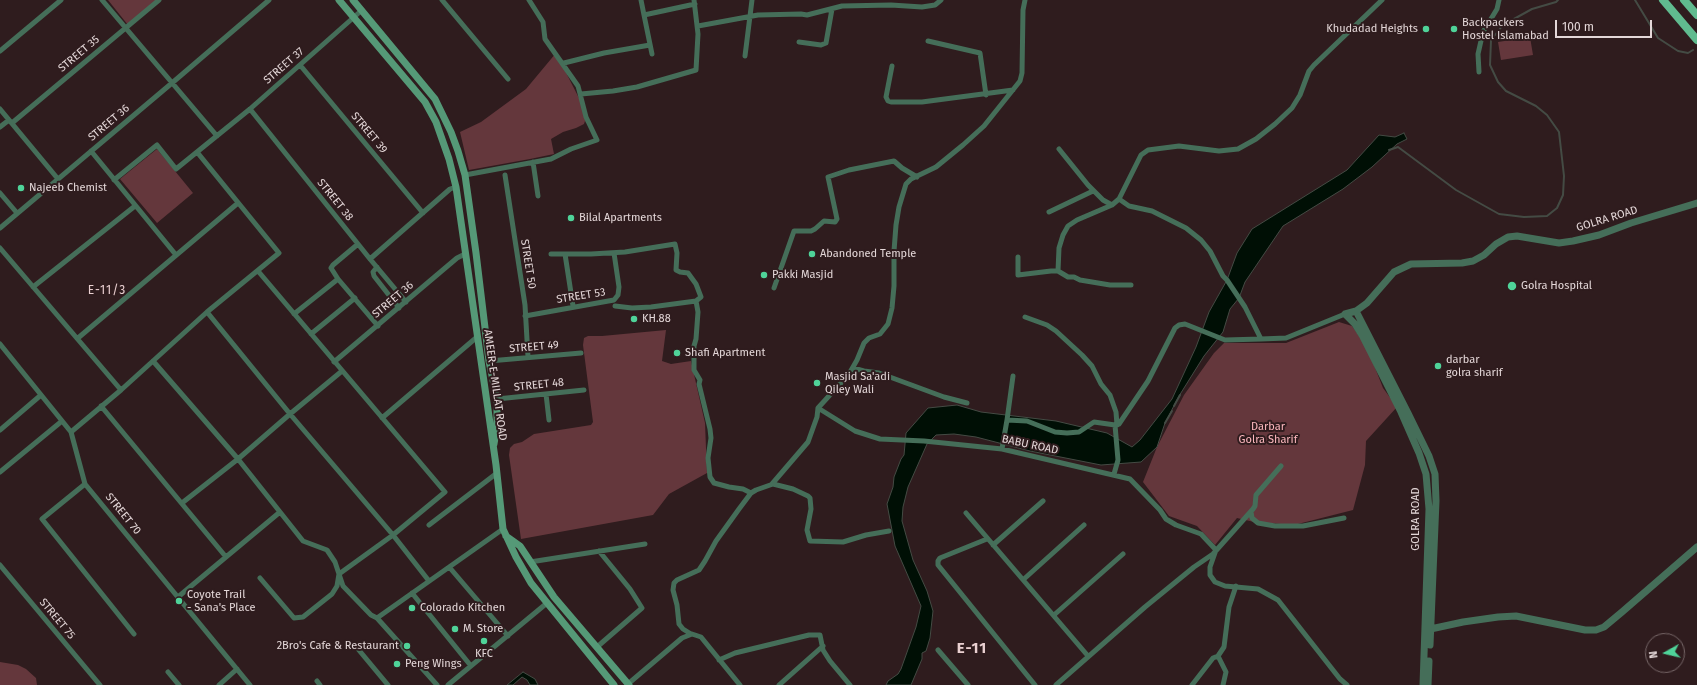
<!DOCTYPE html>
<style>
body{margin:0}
#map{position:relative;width:1697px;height:685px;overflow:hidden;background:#2f1c1e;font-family:"Fira Sans",sans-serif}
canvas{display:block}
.north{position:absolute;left:1645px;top:633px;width:40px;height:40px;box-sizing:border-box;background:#2f1c1e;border:1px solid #776768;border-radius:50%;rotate:262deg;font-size:11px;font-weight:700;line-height:16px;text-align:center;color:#e4d7d8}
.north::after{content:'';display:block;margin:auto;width:14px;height:18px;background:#4fd399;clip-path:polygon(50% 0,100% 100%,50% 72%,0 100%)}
.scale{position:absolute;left:1555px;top:20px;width:97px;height:18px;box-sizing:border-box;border:2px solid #e4d7d8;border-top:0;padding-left:5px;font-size:12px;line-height:14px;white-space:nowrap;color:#e4d7d8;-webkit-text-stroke:3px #2f1c1e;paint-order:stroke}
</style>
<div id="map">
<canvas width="1697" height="685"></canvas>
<div class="north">N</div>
<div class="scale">100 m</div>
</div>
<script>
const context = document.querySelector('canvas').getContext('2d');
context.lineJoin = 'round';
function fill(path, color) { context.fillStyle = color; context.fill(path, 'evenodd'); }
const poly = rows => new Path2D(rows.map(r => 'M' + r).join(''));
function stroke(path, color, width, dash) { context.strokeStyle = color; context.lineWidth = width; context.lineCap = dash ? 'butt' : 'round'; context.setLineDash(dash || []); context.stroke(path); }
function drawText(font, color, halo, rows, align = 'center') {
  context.font = font + ' "Fira Sans",sans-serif'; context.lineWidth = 4; context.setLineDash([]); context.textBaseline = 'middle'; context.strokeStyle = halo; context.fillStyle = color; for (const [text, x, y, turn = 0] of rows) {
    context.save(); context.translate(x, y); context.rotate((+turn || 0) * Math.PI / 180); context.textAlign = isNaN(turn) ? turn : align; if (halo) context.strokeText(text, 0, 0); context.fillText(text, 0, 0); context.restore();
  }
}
fill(poly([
 [108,0,156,0,128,25],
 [1530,37,1533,55,1501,60,1498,42],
 [556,53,581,102,586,123,585,121,584,124,576,128,563,132,551,139,554,154,530,159,469,170,460,132,481,122,526,89],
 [157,149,193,193,157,223,120,179],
 [1339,322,1352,326,1367,347,1383,388,1397,407,1366,441,1365,465,1353,510,1294,525,1254,522,1237,518,1215,545,1197,526,1169,516,1143,482,1157,447,1184,395,1214,353,1224,343,1286,343],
 [666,330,662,361,671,364,691,361,705,423,707,473,669,494,653,515,521,539,509,455,510,448,514,444,522,442,534,434,591,425,593,422,583,345,584,338,588,336,602,336],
 [0,662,18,665,26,669,36,678,37,685,0,685]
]), '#64373c');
const water = poly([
 [1404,133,1407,139,1397,144,1372,167,1343,189,1283,226,1245,282,1239,298,1230,309,1223,332,1204,356,1179,396,1165,423,1157,447,1141,462,1101,465,1030,451,976,437,954,434,936,435,927,444,908,487,903,507,902,521,913,560,927,591,933,611,930,638,926,651,922,653,922,659,911,685,886,685,888,681,898,674,901,669,916,627,921,606,895,546,887,504,893,487,894,477,901,459,904,455,906,433,928,408,957,405,981,412,1056,421,1107,433,1132,447,1140,440,1172,399,1196,347,1209,312,1227,280,1237,253,1252,229,1347,170,1379,135,1395,137,1404,133],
 [523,672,535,679,538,685,530,685,527,680,522,677,513,685,507,685,523,672]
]);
fill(water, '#000f05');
stroke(water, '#444b44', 1);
stroke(poly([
 [1635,0,1658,38,1678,51,1688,53,1693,50],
 [1389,150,1398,147,1456,190,1499,214,1524,217,1547,216,1557,208,1563,195,1564,176,1559,132,1547,115,1536,106,1506,91,1498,82,1490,65,1491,40,1503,25,1532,9,1556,2,1558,0],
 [1174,406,1180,395],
 [1165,423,1172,411]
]), '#444b44', 2);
stroke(poly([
 [102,0,217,136],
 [442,0,508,79],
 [641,0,644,15,695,4],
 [644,15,652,54],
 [698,26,758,15,801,14,807,15,842,6,891,5,922,7,935,5,941,0],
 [928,41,980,53,986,95],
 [799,42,821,45,826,43,832,9],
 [0,51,61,0],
 [745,56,752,0],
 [564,63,604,53,650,45],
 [300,65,423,213],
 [892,66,886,97,888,101,891,102,922,102,1013,90],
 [1479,72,1478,54,1483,32,1497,9,1499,0],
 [581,94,613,91,637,87,696,70,698,34,694,0],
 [0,109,58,179],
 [250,109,370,259,406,302],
 [12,123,159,0],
 [0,127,9,120],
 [1059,149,1088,185,1103,200,1112,205],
 [91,151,176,255],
 [533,162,538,196],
 [465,175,551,159,571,149,597,140,586,117,578,86,545,39,543,22,529,0],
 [505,175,525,305,528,357],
 [114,180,157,145,176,169,250,109,362,10],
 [0,193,17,213],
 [1119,199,1129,206,1152,211,1186,228,1201,240,1210,251,1223,276,1227,280,1245,307,1261,339,1286,338,1345,314],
 [1049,212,1093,191],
 [0,228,172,83,269,0],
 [358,244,333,265,331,268,338,279,378,326],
 [0,248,121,390,71,432],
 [551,254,591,254,625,252,675,244,677,253,676,270,680,272,688,273,696,284,701,297,696,301,698,312,696,339,694,346,694,370,700,380,699,384,710,429,711,438,708,458,710,477,714,483,729,487,743,489,751,493],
 [565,254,573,306],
 [1018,257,1018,275,1051,271,1058,271],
 [370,259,450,189,456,187],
 [377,267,373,272,374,276,399,308],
 [258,271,445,492,393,535,339,574,337,586,332,594,303,617,294,618,260,578],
 [1131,285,1110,285,1080,280,1074,277,1068,277,1058,271,1059,248,1063,235,1068,226,1077,220,1112,205,1119,199,1141,155,1148,150,1179,146,1219,151,1238,149,1256,139,1275,124,1292,108,1300,95,1309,71,1314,65,1382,0],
 [33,287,135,206],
 [774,288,794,231,811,231,815,229,824,221,835,222,837,219,828,177,849,170,894,161,902,168,917,177],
 [615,306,632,308,651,307,696,301],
 [207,312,290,414,393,535,429,581],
 [294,314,338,279],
 [525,316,614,300,618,295,619,287,614,253],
 [1025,317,1047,325,1056,331,1082,355,1092,366,1101,384,1110,395,1116,412,1117,425],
 [311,334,355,298],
 [78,338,238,203],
 [0,344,71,432,85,484,250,685],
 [153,361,238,459,303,541,327,550,335,562,343,586,371,615,377,618,437,685],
 [489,361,581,353],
 [334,362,457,258,465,254],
 [853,368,864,371,879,373,944,397,967,403],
 [121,390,207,312,279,253,197,152],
 [546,394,549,420],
 [497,399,584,390],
 [101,406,226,557],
 [818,408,855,431,880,439,924,441,1002,449,1130,479,1160,510,1166,519,1176,525,1201,534,1216,550,1210,567,1210,575,1215,582,1225,586,1258,589,1278,600,1340,679,1347,685],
 [382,418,477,337],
 [1007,420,1013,376],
 [0,430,41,395],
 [1002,449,1007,420,1027,421,1055,432,1067,433,1079,432,1094,422,1115,425,1119,424,1148,381,1175,328,1179,325,1185,324,1225,340,1261,339],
 [0,472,62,421],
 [1114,474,1118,460,1115,425],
 [85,484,42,519,134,634],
 [772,484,808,442,817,417,818,408,849,374,857,360,864,343,869,338,880,334,888,324,892,308,894,286,894,251,896,225,899,207,906,184,911,179,936,167,963,145,984,126,1020,81,1022,73,1023,10,1025,0],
 [182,503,238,459,290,414,342,371],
 [1251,512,1252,518,1258,523,1275,526,1303,526,1344,518],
 [966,513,1088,656],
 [429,525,497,473],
 [987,539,940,558,938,561,938,565,1035,685],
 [993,545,1043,501],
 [530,562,645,544],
 [0,565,100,685],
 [450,568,508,636],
 [1024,579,1084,525],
 [412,593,471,666],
 [178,597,280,512],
 [1054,615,1123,554],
 [377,618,503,529],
 [691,634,683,629,679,624,677,605,673,590,674,583,677,580,699,570,705,561,716,541,739,509,751,493,756,490,773,484,793,489,808,496,810,498,811,509,807,530,810,541,843,542,866,535,889,531],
 [597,647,642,608,630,589,599,551],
 [358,649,388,685],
 [938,650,968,685],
 [1218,656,1226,672,1223,685],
 [719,660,735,653,809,635,820,635,823,650,830,661,850,685],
 [168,672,179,685],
 [317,681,320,685],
 [628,684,682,638,692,634,701,637,740,685],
 [219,685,237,669],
 [448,685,547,603],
 [779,685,823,646],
 [1056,685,1145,607,1194,567,1213,554,1253,509,1255,506,1256,495,1281,466],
 [1192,685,1213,658,1218,656,1224,647,1229,607,1236,586]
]), '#456e59', 5);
stroke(poly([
 [1356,311,1408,413,1429,456,1435,474,1436,501,1430,645],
 [1426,630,1463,622,1498,617,1516,616,1585,630,1596,630,1604,627,1622,612,1697,547],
 [1423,685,1429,509,1426,474,1419,453,1401,412,1362,335,1355,324,1345,314,1356,311,1367,303,1394,272,1411,264,1462,263,1473,261,1484,255,1496,244,1508,237,1517,236,1559,243,1573,241,1599,235,1631,223,1697,203],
 [1428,685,1429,661]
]), '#456e59', 7);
stroke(poly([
 [339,0,425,102,436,122,449,159,456,187,496,465,503,529,516,557,531,583,614,685],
 [353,0,435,99,451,132,458,151,465,175,476,253,489,361,497,399,497,425,494,444],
 [506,536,520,546,554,597,629,685]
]), '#597', 7);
stroke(poly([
 [1663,0,1697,40],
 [1684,0,1697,15]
]), '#60bb8f', 8);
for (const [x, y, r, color] of [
 [1426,29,4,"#4fd399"],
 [1454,29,4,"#4fd399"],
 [21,188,4,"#4fd399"],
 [571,218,4,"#4fd399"],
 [812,254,4,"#4fd399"],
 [764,275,4,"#4fd399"],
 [1512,286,5,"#4fd399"],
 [634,319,4,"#4fd399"],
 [677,353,4,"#4fd399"],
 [1438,366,4,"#4fd399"],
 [817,383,4,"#4fd399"],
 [179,601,4,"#4fd399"],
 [412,608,4,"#4fd399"],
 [455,629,4,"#4fd399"],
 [484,641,4,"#4fd399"],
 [407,646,4,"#4fd399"],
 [397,664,4,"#4fd399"]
]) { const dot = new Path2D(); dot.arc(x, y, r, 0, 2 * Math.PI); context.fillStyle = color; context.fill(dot); stroke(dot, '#2f1c1e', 1.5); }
drawText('11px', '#e4d7d8', '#2f1c1e', [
 ["Backpackers",1462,23],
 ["Hostel Islamabad",1462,36],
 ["Khudadad Heights",1418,29,"right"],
 ["Najeeb Chemist",29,188],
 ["Bilal Apartments",579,218],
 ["Abandoned Temple",820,254],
 ["Pakki Masjid",772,275],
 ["Golra Hospital",1521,286],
 ["KH.88",642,319],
 ["Shafi Apartment",685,353],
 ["darbar",1446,360],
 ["golra sharif",1446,373],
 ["Masjid Sa'adi",825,377],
 ["Qiley Wali",825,390],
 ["Coyote Trail",187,595],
 ["- Sana's Place",187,608],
 ["Colorado Kitchen",420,608],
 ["M. Store",463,629],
 ["2Bro's Cafe & Restaurant",399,646,"right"],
 ["KFC",484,654,"center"],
 ["Peng Wings",405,664]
], 'left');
drawText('11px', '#e4d7d8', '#2f1c1e', [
 ["STREET 35",79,54,-40],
 ["STREET 37",284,66,-41],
 ["STREET 36",109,123,-40],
 ["STREET 39",369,133,50],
 ["STREET 38",335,200,51],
 ["GOLRA ROAD",1607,219,-17],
 ["STREET 50",528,264,81],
 ["STREET 53",581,296,-9],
 ["STREET 36",393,300,-40],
 ["STREET 49",534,347,-5],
 ["AMEER-E-MILLAT ROAD",495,385,82],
 ["STREET 48",539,385,-6],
 ["BABU ROAD",1030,445,12],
 ["STREET 70",123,514,51],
 ["GOLRA ROAD",1416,519,-90],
 ["STREET 75",57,619,50]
]);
drawText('11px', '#fcb8be', '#2f1c1e', [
 ["Darbar",1268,427],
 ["Golra Sharif",1268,440]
]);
context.letterSpacing = '1px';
drawText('12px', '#ead0d1', '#2f1c1e', [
 ["E-11/3",107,291]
]);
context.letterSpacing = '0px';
context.letterSpacing = '1px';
drawText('bold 15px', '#ead0d1', '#2f1c1e', [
 ["E-11",972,649]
]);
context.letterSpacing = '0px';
</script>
